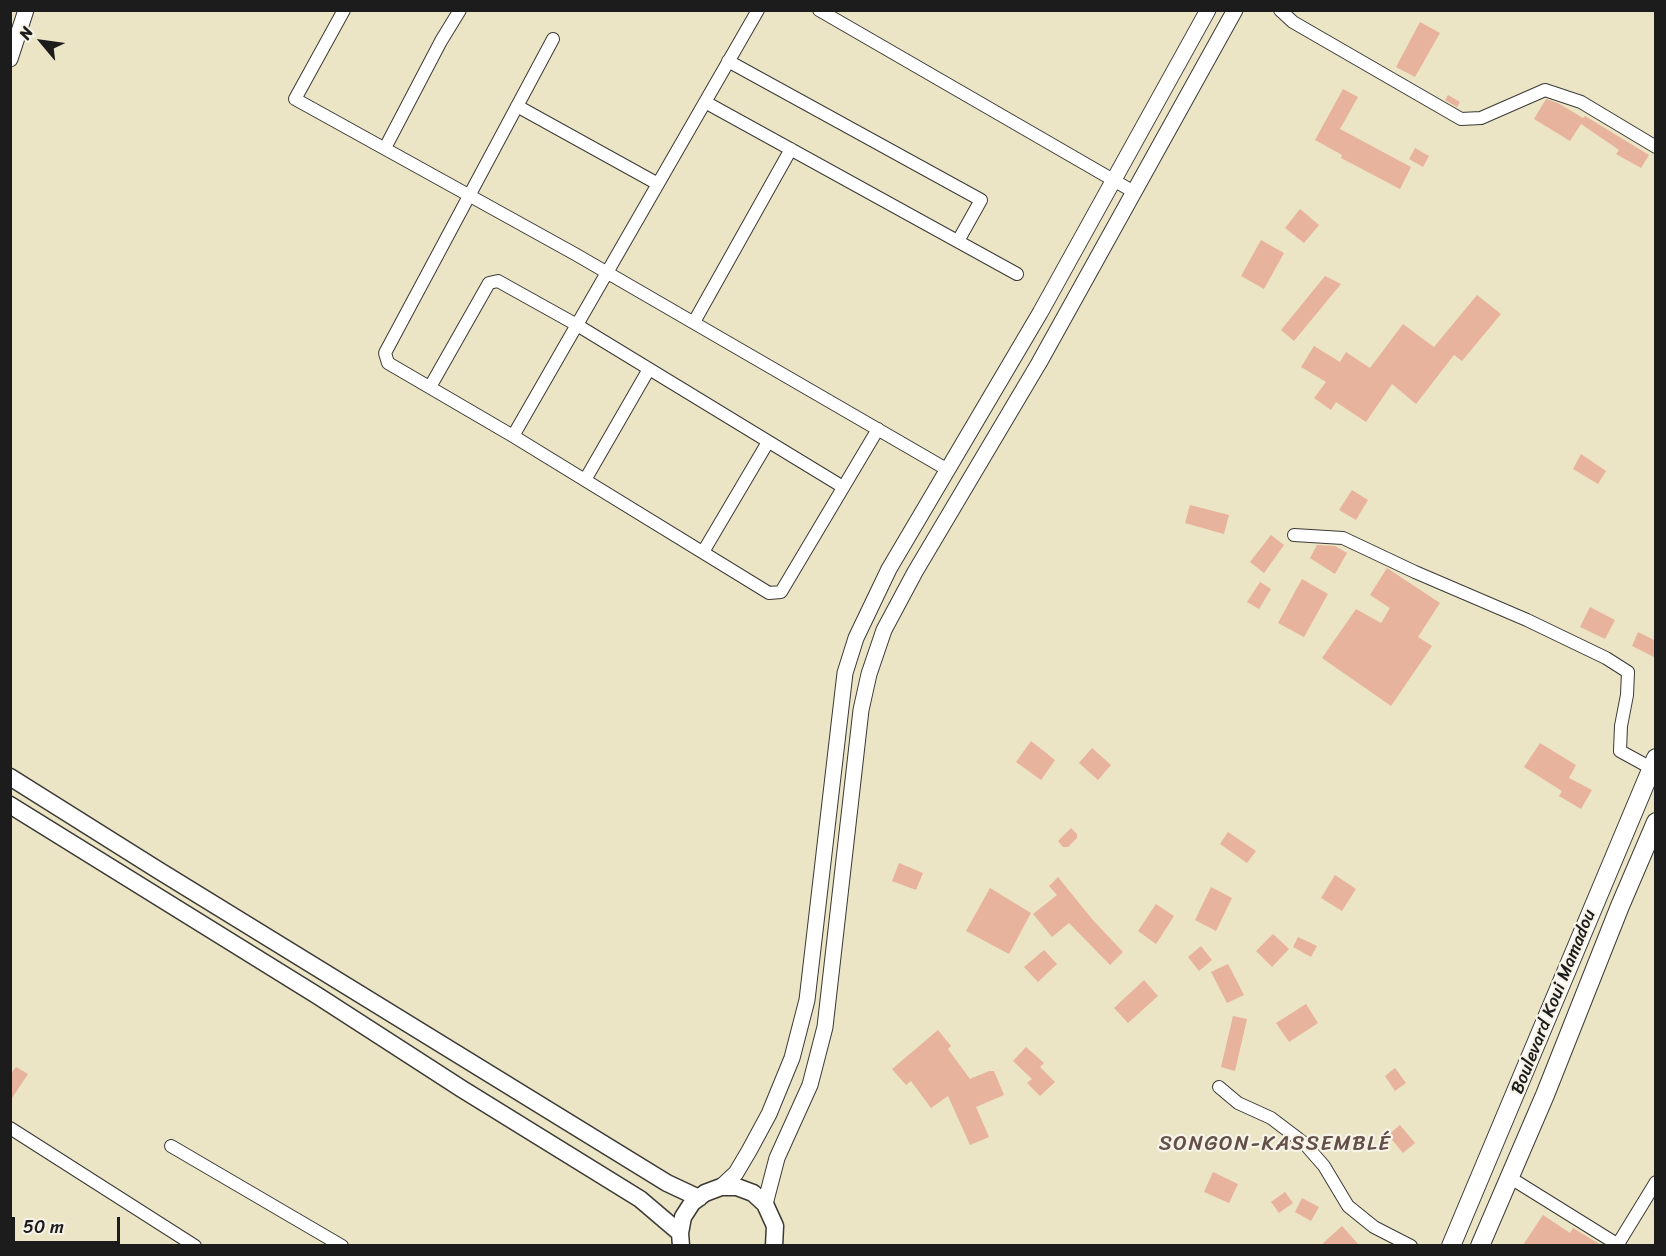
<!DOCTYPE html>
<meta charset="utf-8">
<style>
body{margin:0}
#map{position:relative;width:1666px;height:1256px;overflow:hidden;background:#ebe4c5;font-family:Sriracha,sans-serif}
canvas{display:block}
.frame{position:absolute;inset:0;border:12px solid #1c1c1c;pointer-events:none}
.north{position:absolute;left:12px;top:12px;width:60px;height:60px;-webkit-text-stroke:4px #f7f3e8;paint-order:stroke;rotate:299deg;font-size:16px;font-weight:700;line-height:24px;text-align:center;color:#1c1c1c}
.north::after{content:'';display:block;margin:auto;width:21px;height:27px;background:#1c1c1c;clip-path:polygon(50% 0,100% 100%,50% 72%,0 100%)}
.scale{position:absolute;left:12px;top:1217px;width:108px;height:27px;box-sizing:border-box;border:3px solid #1c1c1c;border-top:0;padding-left:8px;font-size:18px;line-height:21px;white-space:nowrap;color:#1c1c1c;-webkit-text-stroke:4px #f7f3e8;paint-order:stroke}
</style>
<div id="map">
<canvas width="1666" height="1256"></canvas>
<div class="frame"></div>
<div class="north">N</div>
<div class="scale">50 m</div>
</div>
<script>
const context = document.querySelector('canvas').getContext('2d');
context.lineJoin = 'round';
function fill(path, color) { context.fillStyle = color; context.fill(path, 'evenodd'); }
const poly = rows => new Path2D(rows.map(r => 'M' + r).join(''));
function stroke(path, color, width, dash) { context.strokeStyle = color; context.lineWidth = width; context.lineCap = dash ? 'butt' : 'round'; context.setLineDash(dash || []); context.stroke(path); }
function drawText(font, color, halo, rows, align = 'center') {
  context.font = font + ' Sriracha,sans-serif'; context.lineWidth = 4.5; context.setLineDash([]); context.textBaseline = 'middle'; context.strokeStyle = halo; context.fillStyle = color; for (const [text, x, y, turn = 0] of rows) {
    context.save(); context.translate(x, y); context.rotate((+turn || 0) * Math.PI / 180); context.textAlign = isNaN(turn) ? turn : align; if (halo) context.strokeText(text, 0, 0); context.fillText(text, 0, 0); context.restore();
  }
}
fill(poly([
 [1420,22,1440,33,1415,77,1396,67],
 [1343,89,1358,97,1340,129,1411,167,1400,189,1341,158,1342,155,1315,140],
 [1448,95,1460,102,1457,107,1445,100],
 [1546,99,1558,103,1583,118,1585,116,1649,155,1641,168,1616,154,1619,150,1581,124,1570,141,1534,119],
 [1415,148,1429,156,1423,167,1409,159],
 [1300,209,1319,225,1304,243,1285,228],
 [1261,240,1284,253,1264,289,1241,276],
 [1325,276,1341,284,1294,341,1281,330],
 [1477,295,1501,314,1462,361,1454,355,1416,404,1392,384,1366,422,1336,402,1331,410,1314,398,1326,382,1301,367,1314,346,1340,362,1346,352,1370,368,1403,324,1434,347],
 [1581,454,1606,471,1598,484,1573,469],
 [1352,490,1368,500,1356,520,1339,510],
 [1190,505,1229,515,1224,534,1185,523],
 [1271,535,1284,545,1264,573,1250,562],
 [1317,545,1335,546,1347,553,1335,574,1310,558],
 [1387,568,1440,603,1418,637,1432,646,1391,706,1322,658,1356,609,1381,623,1390,608,1370,595],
 [1302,579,1328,594,1304,637,1278,623],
 [1260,582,1271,589,1259,609,1247,602],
 [1590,607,1615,620,1605,639,1580,627],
 [1638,632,1656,641,1656,658,1632,646],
 [1031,741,1055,760,1041,780,1016,762],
 [1540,743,1576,765,1569,778,1592,790,1581,809,1559,796,1562,791,1524,767],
 [1092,748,1111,765,1098,780,1079,763],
 [1071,828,1077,834,1077,838,1068,847,1063,847,1058,841],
 [1228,832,1256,851,1247,863,1220,844],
 [899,863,923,873,916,890,892,881],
 [1335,875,1356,889,1342,911,1321,898],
 [1058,877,1092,919,1123,952,1110,965,1069,923,1052,937,1033,914,1057,895,1049,886],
 [1211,887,1232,898,1216,931,1195,920],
 [990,888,1031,913,1009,954,966,931],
 [1156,904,1174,916,1156,944,1138,931],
 [1273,934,1289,949,1272,967,1256,951],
 [1298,937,1317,946,1311,957,1293,947],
 [1201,946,1212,960,1199,971,1188,957],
 [1044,950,1057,964,1038,982,1024,967],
 [1228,964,1244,995,1227,1003,1211,972],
 [1144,980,1158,996,1128,1023,1114,1008],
 [1306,1004,1318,1023,1289,1042,1276,1023],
 [1233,1016,1247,1019,1235,1071,1221,1067],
 [938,1030,951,1046,948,1049,970,1079,989,1071,994,1071,1004,1095,976,1107,989,1137,970,1145,948,1096,931,1108,911,1081,906,1085,892,1069],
 [1026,1047,1044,1063,1040,1067,1055,1082,1040,1096,1027,1083,1032,1079,1013,1061],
 [16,1067,28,1074,10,1101,10,1075],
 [1395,1068,1406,1083,1395,1091,1385,1076],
 [1400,1125,1415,1143,1403,1153,1388,1135],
 [1213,1172,1238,1184,1229,1203,1204,1192],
 [1285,1192,1293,1203,1279,1213,1271,1202],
 [1302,1198,1319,1207,1311,1221,1295,1212],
 [1543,1215,1570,1233,1573,1228,1601,1245,1523,1245],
 [1342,1226,1359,1245,1321,1245]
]), '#e8b39d');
const minor = poly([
 [344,10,295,99,575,254,948,470],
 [819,10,1134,192],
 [1280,10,1293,22,1461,119,1481,118,1545,90,1581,102,1656,147],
 [553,39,385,353,388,363,513,436,769,593,781,592,878,429],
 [728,61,981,200,958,241],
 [705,102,1017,274],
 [517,106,658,184],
 [385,148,441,41,460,10],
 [694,322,791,149],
 [430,387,489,283,498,281,577,325,843,487],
 [513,436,758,10],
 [585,480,649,369],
 [1294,535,1343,538,1415,572,1527,620,1606,658,1628,672,1627,695,1621,726,1620,751,1651,768],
 [703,552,768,442],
 [1219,1087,1238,1103,1271,1118,1304,1143,1324,1166,1348,1206,1374,1227,1411,1246],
 [10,1128,195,1246],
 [171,1146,342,1246],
 [1509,1177,1620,1246],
 [1618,1244,1656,1182]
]);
const tertiary = poly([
 [10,59,26,10],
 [721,1187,736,1173,749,1151,769,1114,792,1058,807,1000,845,673,856,638,889,569,1040,313,1208,10],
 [765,1204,777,1158,810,1085,825,1027,861,710,869,674,884,630,915,572,1039,363,1235,10]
]);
const secondary = poly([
 [10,777,158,870,667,1183,699,1198],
 [10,805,318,996,462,1089,640,1199,680,1233],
 [681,1246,680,1233,683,1217,692,1203,705,1193,721,1187,737,1187,753,1193,765,1204,775,1226,774,1246]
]);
const primary = poly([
 [1451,1246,1656,758],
 [1480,1246,1545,1095,1620,906,1656,822]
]);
stroke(minor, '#3b3a35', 14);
stroke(tertiary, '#3b3a35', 17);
stroke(secondary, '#3b3a35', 19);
stroke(primary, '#3b3a35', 20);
stroke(minor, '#fff', 12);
stroke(tertiary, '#fff', 15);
stroke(secondary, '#fff', 16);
stroke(primary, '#fff', 18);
drawText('18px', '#1c1c1c', '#f7f3e8', [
 ["Boulevard Koui Mamadou",1554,1002,-68]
]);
context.letterSpacing = '1.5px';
drawText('21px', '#635149', '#f7f3e8', [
 ["SONGON-KASSEMBLÉ",1275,1145]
]);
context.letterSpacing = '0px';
</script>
